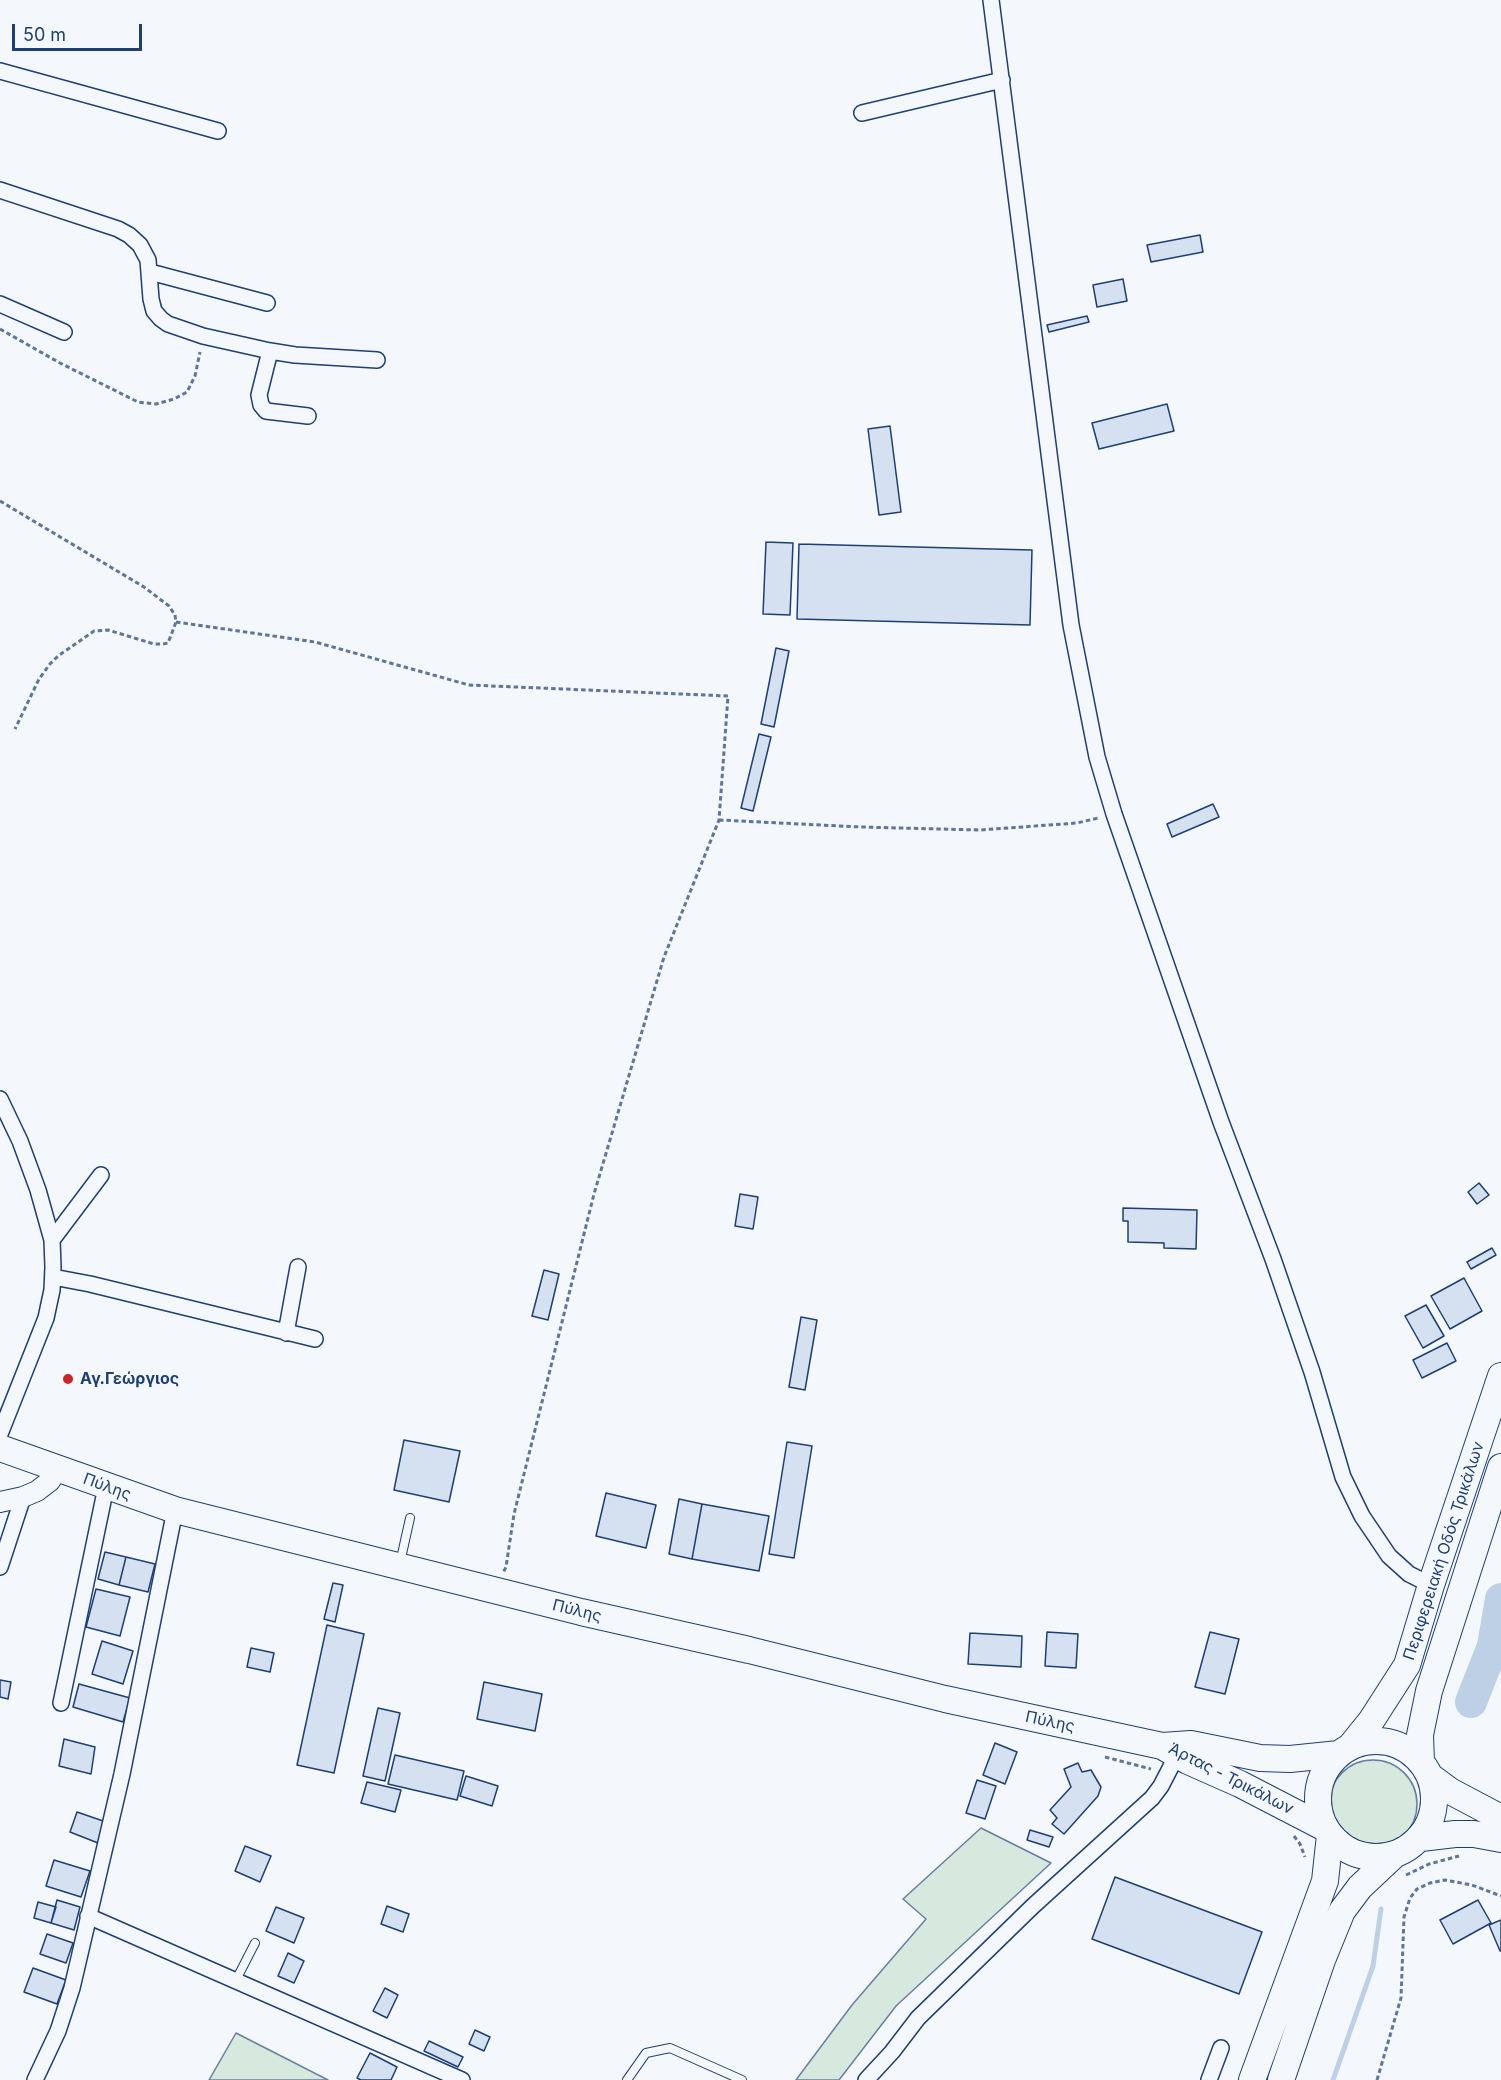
<!DOCTYPE html>
<meta charset="utf-8">
<style>
body{margin:0}
#map{position:relative;width:1501px;height:2080px;overflow:hidden;background:#f4f7fb;font-family:Inter,sans-serif}
canvas{display:block}
.scale{position:absolute;left:12px;top:24px;width:130px;height:27px;box-sizing:border-box;border:3px solid #1d3f73;border-top:0;padding-left:8px;font-size:18px;line-height:21px;white-space:nowrap;color:#1d3f73;-webkit-text-stroke:4px #f4f7fb;paint-order:stroke}
</style>
<div id="map">
<canvas width="1501" height="2080"></canvas>
<div class="scale">50 m</div>
</div>
<script>
const context = document.querySelector('canvas').getContext('2d');
context.lineJoin = 'round';
function fill(path, color) { context.fillStyle = color; context.fill(path, 'evenodd'); }
const poly = rows => new Path2D(rows.map(r => 'M' + r).join(''));
function stroke(path, color, width, dash) { context.strokeStyle = color; context.lineWidth = width; context.lineCap = dash ? 'butt' : 'round'; context.setLineDash(dash || []); context.stroke(path); }
function drawText(font, color, halo, rows, align = 'center') {
  context.font = font + ' Inter,sans-serif'; context.lineWidth = 4.5; context.setLineDash([]); context.textBaseline = 'middle'; context.strokeStyle = halo; context.fillStyle = color; for (const [text, x, y, turn = 0] of rows) {
    context.save(); context.translate(x, y); context.rotate((+turn || 0) * Math.PI / 180); context.textAlign = isNaN(turn) ? turn : align; if (halo) context.strokeText(text, 0, 0); context.fillText(text, 0, 0); context.restore();
  }
}
const green = poly([
 '1329 1804a44 44 0 1 1 88 0a44 44 0 1 1-88 0Z',
 [981,1828,1051,1863,896,2006,839,2080,796,2080,852,2005,926,1919,903,1899,981,1828],
 [236,2033,328,2080,209,2080,236,2033]
]);
fill(green, '#d7e8df');
stroke(green, '#687fa3', 1.5);
stroke(poly([
 [1333,2080,1373,1966,1381,1909]
]), '#bed0e5', 5);
stroke(poly([
 [1471,1702,1493,1646,1501,1599]
]), '#bed0e5', 32);
const building = poly([
 [1200,235,1203,252,1151,262,1147,245,1200,235],
 [1123,279,1127,301,1097,307,1093,285,1123,279],
 [1087,316,1089,322,1049,332,1047,325,1087,316],
 [1167,404,1174,431,1099,449,1092,423,1167,404],
 [890,426,901,512,879,515,868,429,890,426],
 [766,542,793,543,790,615,763,614,766,542],
 [799,544,1032,550,1030,625,797,619,799,544],
 [776,648,789,651,774,727,761,724,776,648],
 [759,734,771,737,753,811,741,808,759,734],
 [1213,804,1219,817,1172,837,1167,824,1213,804],
 [1479,1183,1489,1195,1477,1204,1468,1192,1479,1183],
 [740,1194,758,1197,753,1229,735,1226,740,1194],
 [1123,1208,1197,1210,1196,1249,1164,1248,1164,1243,1128,1242,1128,1221,1123,1221,1123,1208],
 [1492,1248,1496,1255,1471,1269,1467,1262,1492,1248],
 [544,1270,559,1274,548,1320,532,1316,544,1270],
 [1464,1278,1482,1311,1450,1329,1431,1296,1464,1278],
 [1426,1305,1444,1336,1423,1348,1405,1316,1426,1305],
 [801,1317,817,1320,805,1390,789,1387,801,1317],
 [1447,1343,1456,1361,1422,1378,1413,1360,1447,1343],
 [404,1440,460,1451,449,1502,394,1490,404,1440],
 [787,1442,812,1446,794,1558,769,1554,787,1442],
 [606,1493,656,1505,646,1548,596,1536,606,1493],
 [679,1499,702,1504,692,1559,669,1554,679,1499],
 [702,1504,769,1516,759,1571,692,1559,702,1504],
 [105,1552,126,1557,119,1585,98,1579,105,1552],
 [126,1557,155,1564,148,1592,119,1585,126,1557],
 [333,1583,343,1585,335,1622,324,1619,333,1583],
 [96,1589,130,1597,120,1636,86,1627,96,1589],
 [327,1625,364,1634,334,1773,297,1765,327,1625],
 [1047,1632,1078,1634,1076,1668,1045,1666,1047,1632],
 [1210,1632,1239,1639,1225,1694,1195,1687,1210,1632],
 [970,1633,1022,1636,1021,1667,968,1664,970,1633],
 [102,1641,133,1651,123,1684,92,1674,102,1641],
 [251,1648,274,1653,270,1672,247,1667,251,1648],
 [0,1680,11,1682,8,1699,0,1697,0,1680],
 [484,1682,542,1694,535,1731,477,1719,484,1682],
 [79,1684,130,1698,123,1722,73,1707,79,1684],
 [378,1708,400,1713,385,1781,363,1776,378,1708],
 [64,1739,95,1747,91,1774,59,1766,64,1739],
 [995,1743,1017,1752,1005,1784,983,1775,995,1743],
 [395,1755,464,1771,457,1800,388,1784,395,1755],
 [1078,1763,1082,1772,1091,1770,1101,1787,1098,1796,1064,1834,1052,1824,1057,1818,1050,1810,1071,1787,1064,1769,1078,1763],
 [466,1776,498,1786,492,1806,460,1796,466,1776],
 [977,1780,996,1786,985,1819,966,1813,977,1780],
 [367,1782,401,1790,395,1812,361,1803,367,1782],
 [77,1812,106,1822,98,1843,70,1832,77,1812],
 [1030,1830,1053,1837,1049,1847,1027,1840,1030,1830],
 [245,1846,271,1856,260,1882,235,1871,245,1846],
 [54,1860,90,1871,81,1897,46,1886,54,1860],
 [1115,1877,1262,1932,1239,1994,1092,1939,1115,1877],
 [57,1900,80,1907,74,1930,51,1923,57,1900],
 [1478,1900,1491,1923,1453,1944,1440,1920,1478,1900],
 [38,1902,56,1907,51,1923,34,1918,38,1902],
 [387,1906,409,1914,403,1932,381,1924,387,1906],
 [276,1907,304,1918,294,1943,266,1931,276,1907],
 [1501,1920,1501,1951,1500,1951,1489,1925,1501,1920],
 [47,1934,73,1943,66,1963,40,1954,47,1934],
 [288,1953,304,1961,294,1983,278,1976,288,1953],
 [33,1968,66,1980,57,2004,24,1992,33,1968],
 [385,1988,398,1995,387,2018,373,2011,385,1988],
 [475,2030,490,2037,484,2051,469,2044,475,2030],
 [429,2041,463,2057,458,2067,424,2051,429,2041],
 [370,2053,397,2067,391,2080,361,2080,357,2078,370,2053]
]);
fill(building, '#d5e0f0');
stroke(building, '#1d3f73', 1.5);
const service = poly([
 [400,1563,410,1518],
 [235,1982,255,1943],
 [627,2080,646,2053,670,2048,742,2080]
]);
const minor = poly([
 [991,0,1071,625,1097,757,1114,814,1221,1122,1273,1259,1312,1372,1343,1477,1362,1516,1389,1556,1409,1574,1431,1585],
 [0,71,218,131],
 [862,113,1002,80],
 [0,190,118,229,129,235,140,245,148,260,151,299,154,311,161,319,168,324,203,336,270,351,295,355,377,360],
 [150,272,267,303],
 [0,304,64,332],
 [270,351,259,395,261,405,266,411,308,416],
 [0,1099,20,1141,38,1190,52,1240,53,1267,52,1290,46,1318,0,1434],
 [52,1240,101,1175],
 [53,1277,90,1284,315,1339],
 [286,1333,298,1267],
 [0,1567,23,1497],
 [61,1703,106,1487],
 [88,1916,462,2080],
 [35,2080,58,2031,72,1988,122,1774,175,1510],
 [866,2080,892,2052,918,2018,1033,1906,1152,1798,1161,1786,1177,1755],
 [1209,2080,1221,2048]
]);
const tertiary = poly([
 [0,1502,23,1497,37,1491,50,1481,58,1469]
]);
const primary = poly([
 [0,1448,175,1510,581,1612,749,1650,945,1699,1162,1746,1191,1744,1260,1758,1290,1759,1339,1754],
 '1318 1799a58 58 0 1 1 116 0a58 58 0 1 1-116 0Z',
 [1162,1746,1188,1761,1240,1784,1325,1828],
 [1350,1747,1371,1721,1407,1665,1431,1585,1501,1376],
 [1421,1762,1420,1735,1429,1691,1501,1467],
 [1431,1777,1450,1791,1501,1818],
 [1421,1838,1455,1834,1474,1834,1501,1839],
 [1252,2080,1325,1881,1330,1835],
 [1281,2080,1322,1960,1342,1911,1360,1887,1393,1856]
]);
stroke(service, '#1d3f73', 10);
stroke(minor, '#1d3f73', 18);
stroke(tertiary, '#1d3f73', 22);
stroke(primary, '#1d3f73', 28);
stroke(poly([
 [0,329,60,363,138,402,156,404,174,399,187,392,195,376,200,352],
 [0,501,144,587,169,606,175,615,176,622,168,643,163,644,154,644,108,630,94,631,58,656,50,664,39,679,15,729],
 [176,622,315,642,469,685,728,696,719,820,664,957,594,1194,514,1514,506,1567,503,1573],
 [719,820,861,827,980,830,1077,823,1098,818],
 [1105,1757,1151,1769],
 [1294,1836,1300,1844,1305,1857],
 [1406,1875,1429,1864,1459,1856],
 [1377,2080,1401,1998,1404,1917,1410,1898,1417,1889,1430,1883,1445,1880,1472,1885,1501,1896]
]), '#5e769c', 3, [4.5, 3]);
stroke(service, '#f4f7fb', 8);
stroke(minor, '#f4f7fb', 15);
stroke(tertiary, '#f4f7fb', 20);
stroke(primary, '#f4f7fb', 26);
for (const [x, y, r, color] of [
 [68,1379,6,"#c62828"]
]) { const dot = new Path2D(); dot.arc(x, y, r, 0, 2 * Math.PI); context.fillStyle = color; context.fill(dot); stroke(dot, '#f4f7fb', 2); }
drawText('bold 16px', '#1d3f73', '#f4f7fb', [
 ["Αγ.Γεώργιος",80,1379]
], 'left');
drawText('16px', '#1d3f73', '#f4f7fb', [
 ["Πύλης",107,1487,20],
 ["Περιφερειακή Οδός Τρικάλων",1444,1551,-72],
 ["Πύλης",577,1611,14],
 ["Πύλης",1050,1722,12],
 ["Άρτας - Τρικάλων",1231,1779,27]
]);
</script>
